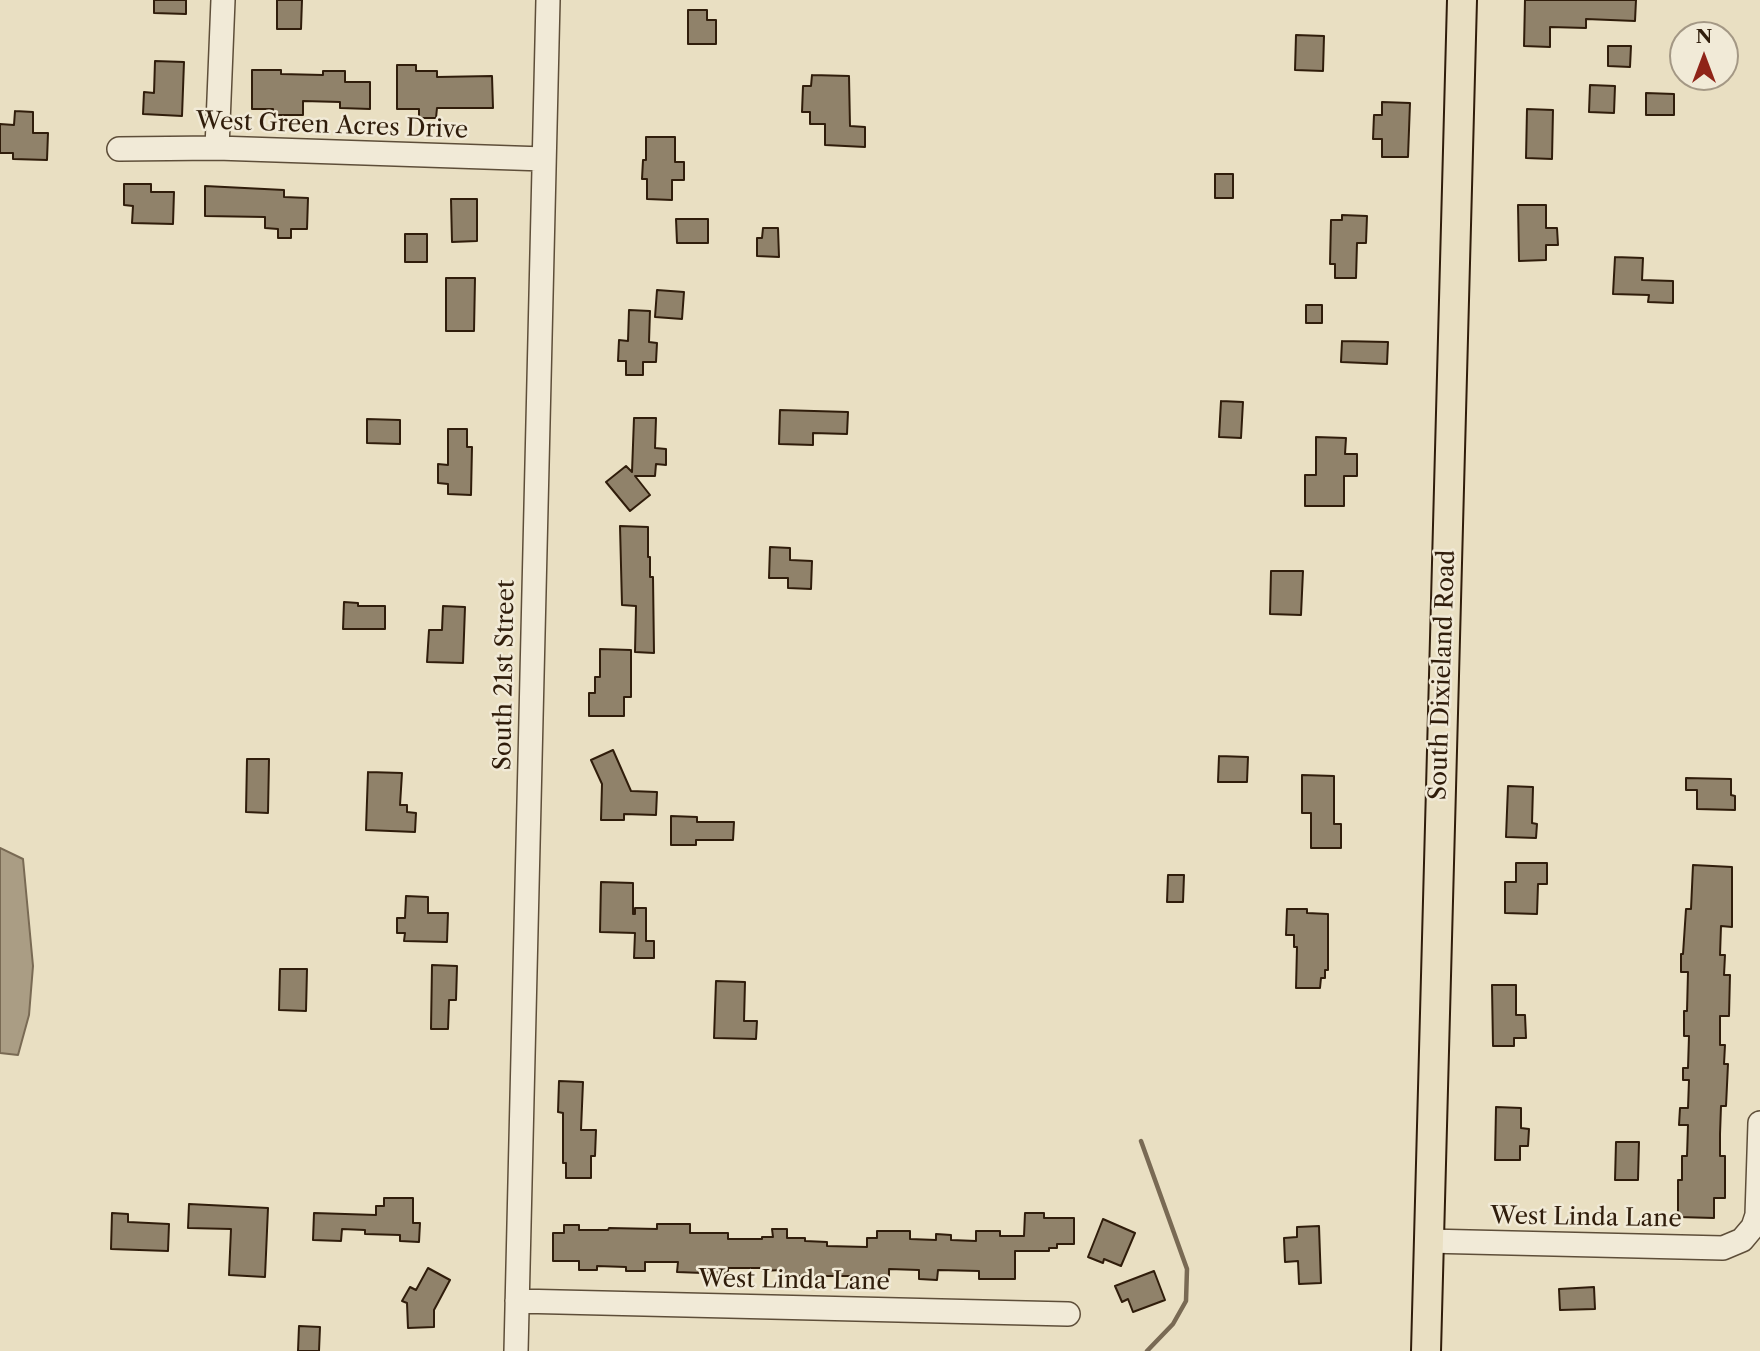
<!DOCTYPE html>
<style>
body{margin:0}
#map{position:relative;width:1760px;height:1351px;overflow:hidden;background:#e9dfc2;font-family:"Libre Caslon Text",serif}
canvas{display:block}
.north{position:absolute;left:1669px;top:21px;width:70px;height:70px;box-sizing:border-box;background:#f1ead7;border:2px solid #a49885;border-radius:50%;rotate:0deg;font-size:19px;font-weight:700;line-height:28px;text-align:center;color:#301d0b}
.north::after{content:'';display:block;margin:auto;width:24px;height:32px;background:#8f2418;clip-path:polygon(50% 0,100% 100%,50% 72%,0 100%)}
</style>
<div id="map">
<canvas width="1760" height="1351"></canvas>
<div class="north">N</div>
</div>
<script>
const context = document.querySelector('canvas').getContext('2d');
context.lineJoin = 'round';
function fill(path, color) { context.fillStyle = color; context.fill(path, 'evenodd'); }
const poly = rows => new Path2D(rows.map(r => 'M' + r).join(''));
function stroke(path, color, width, dash) { context.strokeStyle = color; context.lineWidth = width; context.lineCap = dash ? 'butt' : 'round'; context.setLineDash(dash || []); context.stroke(path); }
function drawText(font, color, halo, rows, align = 'center') {
  context.font = font + ' "Libre Caslon Text",serif'; context.lineWidth = 5; context.setLineDash([]); context.textBaseline = 'middle'; context.strokeStyle = halo; context.fillStyle = color; for (const [text, x, y, turn = 0] of rows) {
    context.save(); context.translate(x, y); context.rotate((+turn || 0) * Math.PI / 180); context.textAlign = isNaN(turn) ? turn : align; if (halo) context.strokeText(text, 0, 0); context.fillText(text, 0, 0); context.restore();
  }
}
const water = poly([
 [0,848,23,859,33,966,29,1015,18,1055,0,1053,0,848]
]);
fill(water, '#aa9d84');
stroke(water, '#796a54', 2);
stroke(poly([
 [1141,1141,1187,1269,1186,1301,1173,1324,1147,1351]
]), '#796a54', 4.5);
const building = poly([
 [154,0,186,0,186,14,154,13,154,0],
 [277,0,302,0,301,29,277,29,277,0],
 [1525,0,1636,0,1635,21,1586,19,1586,28,1550,27,1550,47,1524,46,1525,0],
 [688,10,707,10,707,20,716,20,716,44,688,44,688,10],
 [1296,35,1324,36,1323,71,1295,70,1296,35],
 [1608,46,1631,46,1630,67,1608,66,1608,46],
 [155,61,184,62,182,116,143,114,144,92,154,93,155,61],
 [397,65,416,65,416,71,437,71,437,77,492,76,493,108,437,108,436,118,419,118,419,109,397,109,397,65],
 [252,70,281,70,281,74,323,75,323,71,345,71,345,82,370,82,370,109,340,108,340,102,303,101,303,115,273,115,273,109,252,109,252,70],
 [812,75,849,76,850,126,865,127,865,147,825,145,825,124,810,124,810,112,802,112,803,86,811,86,812,75],
 [1590,85,1615,86,1614,113,1589,112,1590,85],
 [1646,93,1674,94,1674,115,1646,115,1646,93],
 [1382,102,1410,103,1408,157,1382,157,1382,139,1373,139,1374,115,1382,115,1382,102],
 [1527,109,1553,110,1552,159,1526,158,1527,109],
 [15,111,33,112,33,133,48,133,47,160,13,159,13,153,0,153,0,124,14,125,15,111],
 [646,137,675,137,675,162,684,162,684,180,672,180,672,200,647,199,647,179,642,179,643,160,646,160,646,137],
 [1215,174,1233,174,1233,198,1215,198,1215,174],
 [124,184,151,184,151,192,174,192,173,224,132,223,133,206,124,205,124,184],
 [205,186,284,190,284,197,308,198,307,229,291,229,291,238,278,238,278,229,265,228,265,217,205,216,205,186],
 [451,199,477,199,477,241,452,242,451,199],
 [1518,205,1546,205,1546,228,1557,228,1558,245,1546,245,1546,260,1519,261,1518,205],
 [1342,215,1367,216,1366,243,1357,243,1356,278,1335,278,1335,264,1330,264,1331,220,1342,220,1342,215],
 [676,219,708,219,708,243,677,243,676,219],
 [763,228,778,228,779,257,757,256,757,238,762,238,763,228],
 [405,234,427,234,427,262,405,262,405,234],
 [1615,257,1643,258,1642,280,1673,281,1673,303,1648,302,1649,295,1613,294,1615,257],
 [446,278,475,278,474,331,446,331,446,278],
 [657,290,684,292,682,319,655,317,657,290],
 [1306,305,1322,305,1322,323,1306,323,1306,305],
 [629,310,650,311,649,342,657,343,656,362,643,362,643,375,626,375,626,361,618,361,619,340,628,341,629,310],
 [1342,341,1388,342,1387,364,1341,362,1342,341],
 [1221,401,1243,402,1241,438,1219,437,1221,401],
 [780,410,848,412,847,434,813,433,813,445,779,444,780,410],
 [634,418,656,418,655,448,666,449,666,465,656,464,655,476,635,476,650,495,630,511,606,482,626,466,632,472,634,418],
 [367,419,400,420,400,444,367,443,367,419],
 [448,429,467,429,467,447,472,447,471,495,448,494,448,484,438,483,438,464,448,465,448,429],
 [1316,437,1346,438,1345,454,1357,454,1357,476,1344,476,1344,506,1305,506,1305,475,1316,475,1316,437],
 [620,526,648,527,648,557,650,557,650,577,653,577,654,653,635,652,636,606,622,605,620,526],
 [770,547,790,548,790,560,812,561,811,589,788,588,788,578,769,578,770,547],
 [1271,571,1303,571,1301,615,1270,614,1271,571],
 [344,602,358,603,358,606,385,606,385,629,343,629,344,602],
 [443,606,465,607,463,663,427,662,429,630,442,630,443,606],
 [600,649,631,650,631,697,624,697,624,716,589,716,589,693,595,693,595,677,600,677,600,649],
 [613,750,631,791,657,792,656,815,624,814,624,820,601,820,602,784,591,760,613,750],
 [1219,756,1248,757,1247,782,1218,782,1219,756],
 [247,759,269,759,268,813,246,812,247,759],
 [368,772,402,773,400,805,407,805,407,812,416,813,415,832,366,830,368,772],
 [1302,775,1334,776,1334,824,1341,824,1341,848,1311,848,1311,813,1302,813,1302,775],
 [1686,778,1731,779,1731,795,1735,796,1735,810,1697,809,1697,790,1686,790,1686,778],
 [1508,786,1533,787,1532,823,1537,824,1536,838,1506,837,1508,786],
 [671,816,697,817,697,822,734,822,733,840,696,840,696,845,671,845,671,816],
 [1516,863,1547,863,1547,884,1538,884,1537,914,1505,913,1505,882,1516,882,1516,863],
 [1693,865,1732,867,1732,927,1721,926,1720,955,1725,955,1724,975,1730,975,1729,1016,1720,1016,1720,1045,1725,1045,1724,1064,1728,1064,1726,1106,1721,1106,1720,1134,1720,1156,1725,1156,1725,1198,1714,1198,1714,1218,1678,1217,1678,1180,1682,1180,1682,1156,1687,1156,1688,1125,1679,1125,1680,1108,1688,1108,1689,1080,1683,1080,1683,1068,1688,1068,1689,1036,1684,1036,1684,1011,1687,1011,1688,972,1681,972,1681,954,1683,954,1686,909,1691,909,1693,865],
 [1168,875,1184,875,1183,902,1167,902,1168,875],
 [601,882,633,883,633,914,635,914,635,908,646,908,646,941,654,941,654,958,634,958,635,933,600,932,601,882],
 [406,896,428,897,428,913,448,913,447,942,404,941,405,933,397,933,397,918,405,918,406,896],
 [1287,909,1307,909,1307,913,1328,914,1328,970,1325,970,1325,978,1321,978,1320,988,1296,988,1297,947,1294,947,1294,935,1286,935,1287,909],
 [432,965,457,966,456,1000,449,1000,448,1029,431,1029,432,965],
 [280,969,307,969,306,1011,279,1010,280,969],
 [716,981,745,982,744,1021,757,1021,756,1039,714,1038,716,981],
 [1492,985,1516,985,1516,1015,1525,1015,1526,1038,1514,1038,1514,1046,1493,1046,1492,985],
 [559,1081,583,1082,581,1130,596,1130,595,1156,591,1156,591,1178,566,1178,566,1163,563,1163,563,1113,558,1112,559,1081],
 [1496,1107,1521,1108,1521,1128,1529,1129,1528,1146,1520,1146,1520,1160,1495,1160,1496,1107],
 [1616,1142,1639,1142,1638,1180,1615,1180,1616,1142],
 [384,1198,413,1198,413,1223,420,1223,419,1242,400,1241,400,1235,365,1234,365,1230,342,1229,341,1241,313,1240,314,1213,376,1215,376,1206,384,1206,384,1198],
 [189,1204,268,1208,265,1277,229,1275,231,1229,188,1228,189,1204],
 [112,1213,128,1214,128,1222,169,1224,168,1251,111,1249,112,1213],
 [1025,1213,1044,1213,1044,1218,1074,1218,1074,1244,1057,1244,1057,1248,1049,1248,1049,1251,1015,1251,1015,1279,979,1279,979,1271,938,1270,937,1280,919,1279,919,1270,889,1269,889,1278,866,1278,866,1276,781,1276,781,1270,762,1271,762,1268,728,1268,728,1274,677,1272,678,1262,645,1262,645,1271,626,1271,626,1267,597,1266,597,1270,579,1270,579,1261,553,1261,553,1233,564,1233,564,1225,579,1225,579,1230,608,1230,609,1228,657,1229,657,1224,690,1224,690,1233,728,1233,728,1239,762,1239,762,1237,773,1237,772,1229,787,1229,787,1238,805,1238,805,1241,827,1242,827,1246,867,1247,867,1238,877,1238,877,1231,910,1231,910,1239,936,1240,936,1234,951,1235,951,1240,976,1241,976,1231,1000,1231,1000,1236,1024,1236,1025,1213],
 [1103,1219,1135,1233,1121,1266,1104,1259,1103,1263,1088,1257,1103,1219],
 [1319,1226,1321,1283,1299,1284,1298,1261,1285,1262,1284,1238,1297,1237,1297,1227,1319,1226],
 [428,1268,450,1280,434,1310,434,1327,408,1328,407,1303,402,1301,410,1287,416,1290,428,1268],
 [1154,1271,1165,1300,1133,1312,1128,1299,1122,1302,1115,1286,1154,1271],
 [1594,1287,1595,1309,1560,1310,1559,1289,1594,1287],
 [299,1326,320,1327,319,1351,298,1351,299,1326]
]);
fill(building, '#90826a');
stroke(building, '#301d0b', 2);
const minor = poly([
 [217,148,223,0],
 [119,149,217,148,544,159],
 [1427,1241,1723,1248,1742,1240,1753,1227,1757,1215,1760,1123],
 [517,1301,1068,1314],
 [516,1351,548,0]
]);
const major = poly([
 [1426,1351,1462,0]
]);
stroke(minor, '#5e4e39', 26);
stroke(major, '#301d0b', 32);
stroke(minor, '#f1ead7', 23);
stroke(major, '#e9dfc2', 28);
drawText('24px', '#301d0b', '#f1ead7', [
 ["West Green Acres Drive",332,126,2],
 ["South 21st Street",505,675,-89],
 ["South Dixieland Road",1443,675,-88],
 ["West Linda Lane",1586,1218,1],
 ["West Linda Lane",794,1281,1]
]);
</script>
